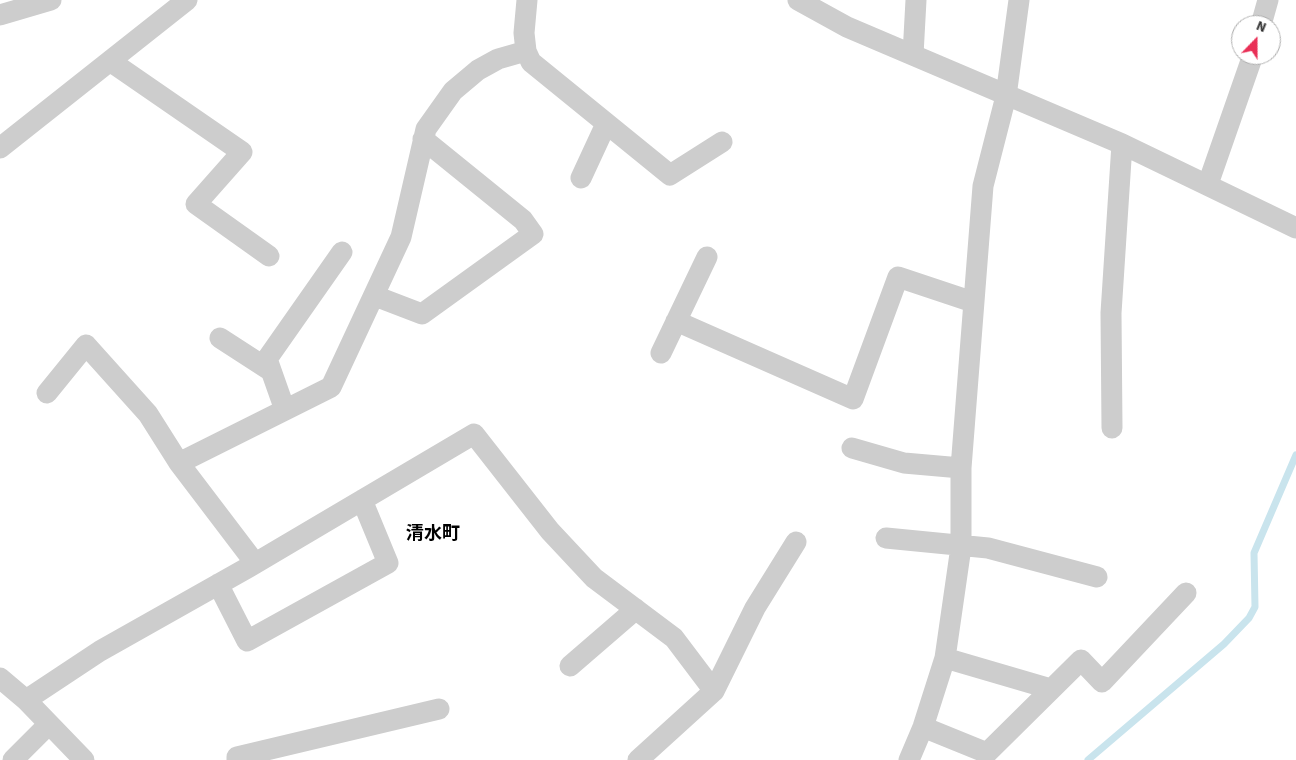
<!DOCTYPE html>
<meta charset="utf-8">
<style>
body{margin:0}
#map{position:relative;width:1296px;height:760px;overflow:hidden;background:#fff;font-family:"Source Sans 3",sans-serif}
canvas{display:block}
.north{position:absolute;left:1231px;top:15px;width:50px;height:50px;box-sizing:border-box;background:#fff;border:1px solid #acacac;border-radius:50%;rotate:22deg;font-size:14px;font-weight:700;line-height:20px;text-align:center;color:#303030}
.north::after{content:'';display:block;margin:auto;width:18px;height:22px;background:#e92f56;clip-path:polygon(50% 0,100% 100%,50% 72%,0 100%)}
</style>
<div id="map">
<canvas width="1296" height="760"></canvas>
<div class="north">N</div>
</div>
<script>
const context = document.querySelector('canvas').getContext('2d');
context.lineJoin = 'round';
const poly = rows => new Path2D(rows.map(r => 'M' + r).join(''));
function stroke(path, color, width, dash) { context.strokeStyle = color; context.lineWidth = width; context.lineCap = dash ? 'butt' : 'round'; context.setLineDash(dash || []); context.stroke(path); }
function drawText(font, color, halo, rows, align = 'center') {
  context.font = font + ' "Source Sans 3","Noto Sans JP",sans-serif'; context.lineWidth = 5; context.setLineDash([]); context.textBaseline = 'middle'; context.strokeStyle = halo; context.fillStyle = color; for (const [text, x, y, turn = 0] of rows) {
    context.save(); context.translate(x, y); context.rotate((+turn || 0) * Math.PI / 180); context.textAlign = isNaN(turn) ? turn : align; if (halo) context.strokeText(text, 0, 0); context.fillText(text, 0, 0); context.restore();
  }
}
stroke(poly([
 [1088,760,1224,644,1249,618,1255,607,1254,553,1296,455]
]), '#c9e4ed', 7);
stroke(poly([
 [527,0,524,33,526,51,531,62,670,175,722,142],
 [798,0,847,27,1122,144,1296,228],
 [0,15,51,0],
 [1261,25,1268,0],
 [913,55,916,0],
 [110,61,242,152,196,204,269,256],
 [0,148,187,0],
 [581,178,606,124],
 [1208,184,1253,55],
 [375,296,422,314,533,234,523,220,423,139],
 [676,321,853,399,898,277,973,302],
 [220,338,271,371],
 [661,353,707,257],
 [47,393,86,345,148,414,179,463,331,387,401,237,426,129,453,91,478,70,498,59,526,51],
 [285,410,267,359,342,252],
 [1112,428,1111,313,1122,144],
 [852,448,904,463,961,468],
 [179,463,255,563],
 [886,538,988,548,1097,577],
 [218,584,247,641,388,563,362,500],
 [945,658,1051,689],
 [570,666,636,609],
 [0,678,26,700,84,760],
 [26,700,100,651,249,567,474,434,550,531,594,578,674,638,714,691,755,608,796,542],
 [923,727,987,753,1081,660,1102,682,1186,593],
 [13,760,49,724],
 [237,760,237,757,439,709],
 [638,760,714,691],
 [909,760,923,727,945,658,961,547,961,468,983,186,1006,96,1019,0]
]), '#cdcdcd', 21);
drawText('bold 18px', '#000', '#fff', [
 ["清水町",433,535]
]);
</script>
